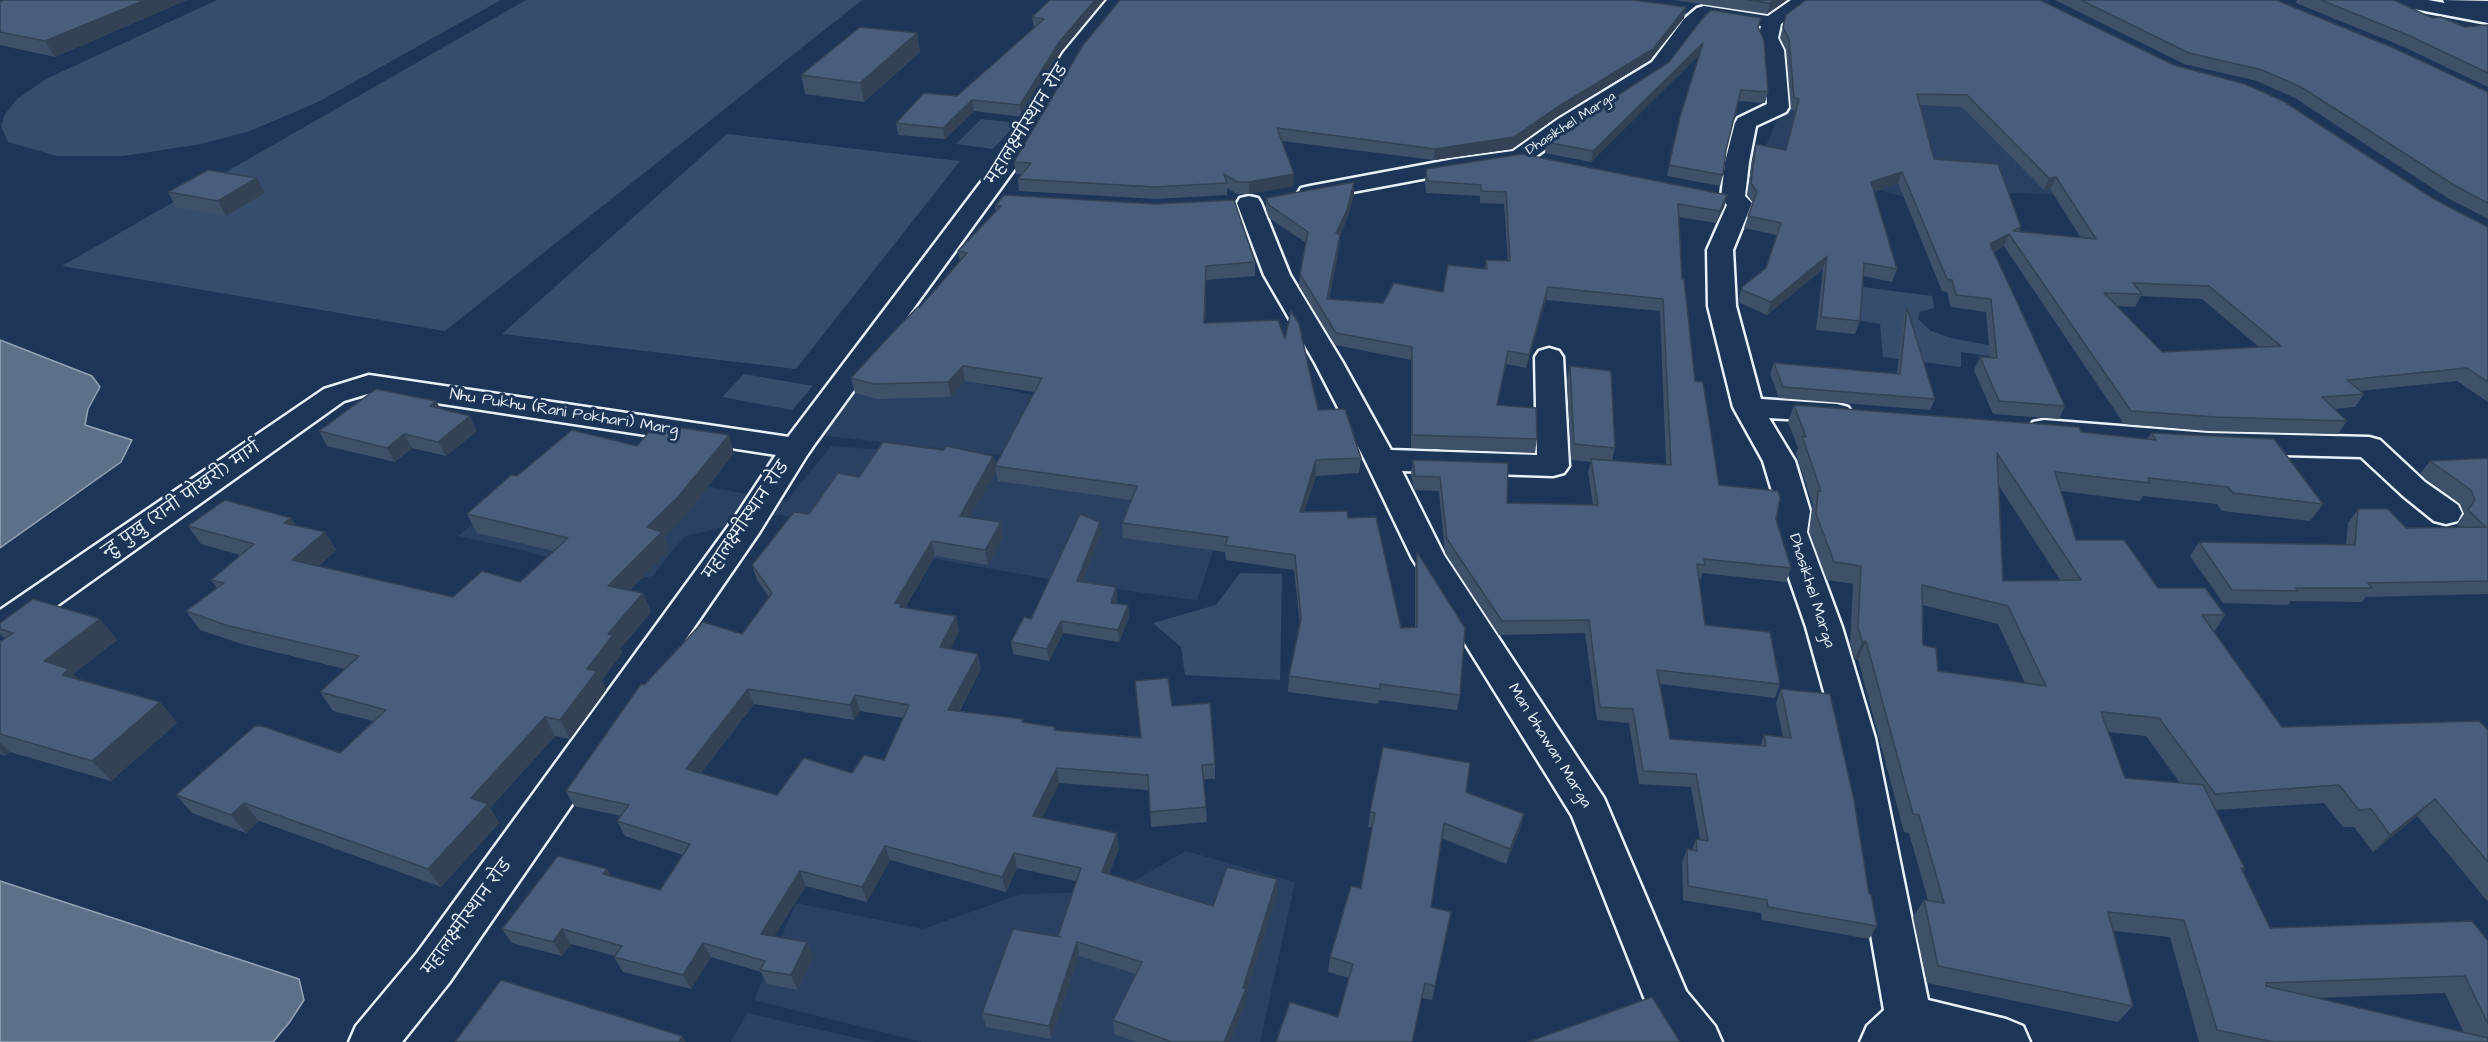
<!DOCTYPE html>
<meta charset="utf-8">
<style>
body{margin:0}
canvas{display:block;background:#1d3557}
</style>
<canvas width="2488" height="1042"></canvas>
<script>
const context = document.querySelector('canvas').getContext('2d');
context.lineJoin = 'round';
function fill(path, color) { context.fillStyle = color; context.fill(path, 'evenodd'); }
const poly = rows => new Path2D(rows.map(r => 'M' + r).join(''));
function stroke(path, color, width, dash) { context.strokeStyle = color; context.lineWidth = width; context.lineCap = dash ? 'butt' : 'round'; context.setLineDash(dash || []); context.stroke(path); }
function drawText(font, color, halo, rows, align = 'center') {
  context.font = font + ' "Architects Daughter","Playpen Sans Deva",sans-serif'; context.lineWidth = 6; context.setLineDash([]); context.textBaseline = 'middle'; context.strokeStyle = halo; context.fillStyle = color; for (const [text, x, y, turn = 0] of rows) {
    context.save(); context.translate(x, y); context.rotate((+turn || 0) * Math.PI / 180); context.textAlign = isNaN(turn) ? turn : align; if (halo) context.strokeText(text, 0, 0); context.fillText(text, 0, 0); context.restore();
  }
}
fill(poly([
 [1789,92,1820,95,1987,101,2131,197,2012,193,1992,204,1900,196,1762,155],
 [872,364,970,381,1166,426,1065,462,818,435],
 [831,446,967,456,1054,467,1220,529,1197,600,1077,584,902,553,846,540,780,514,686,536,675,547,653,576,628,581,522,550,458,536,565,451,652,478,715,488,786,502],
 [1186,851,1295,882,1260,1042,922,1042,754,1000,796,903,923,929,1021,894,1115,892],
 [747,1013,874,1042,731,1042]
]), '#2a4162');
fill(poly([
 [217,0,501,0,318,102,250,131,201,144,123,156,57,156,8,142,1,126,5,114,17,99,46,79],
 [526,0,862,0,445,331,62,266],
 [981,119,1017,123,993,149,956,144],
 [727,134,960,161,796,369,502,334],
 [1824,282,1932,296,1934,308,1920,312,1918,319,1931,331,1951,338,2015,350,2018,360,1961,352,1961,367,1883,357,1880,324,1829,315],
 [744,374,813,386,792,410,722,397],
 [1240,573,1282,574,1280,680,1185,675,1181,647,1153,623,1216,605]
]), '#374d6c');
const water = poly([
 [0,340,92,376,100,387,88,409,85,425,132,440,121,462,0,548,0,340],
 [0,881,299,979,304,1000,289,1023,273,1042,0,1042,0,881]
]);
fill(water, '#5d7089');
stroke(water, '#95a4b5', 1.5);
const street = poly([
 [1791,0,1814,0,1781,24,1778,38,1784,50,1789,107,1786,112,1756,126,1749,162,1745,196,1752,203,1733,250,1736,306,1761,399,1837,404,1848,407,1852,413,1848,419,1837,422,1769,418,1795,461,1810,511,1807,532,1842,627,1875,738,1928,1000,2006,1019,2023,1026,2030,1042,1860,1042,1867,1026,1884,1010,1837,738,1806,627,1773,532,1778,511,1763,461,1733,407,1708,306,1707,250,1727,205,1721,198,1725,162,1735,123,1738,118,1767,104,1764,50,1758,38,1761,26,1708,18,1698,27,1666,70,1574,129,1528,162,1454,173,1310,200,1301,198,1298,193,1301,188,1310,186,1454,159,1513,151,1558,119,1652,62,1684,19,1697,8,1704,6,1768,16,1791,0],
 [1249,196,1258,198,1261,203,1290,275,1343,363,1391,450,1537,455,1535,357,1539,351,1549,348,1559,351,1563,357,1569,466,1564,473,1553,476,1402,471,1444,555,1604,798,1686,991,1715,1026,1722,1042,1669,1042,1653,1020,1572,816,1412,558,1365,460,1315,363,1264,275,1237,203,1240,198,1249,196],
 [369,375,796,438,807,441,812,448,807,455,796,458,371,393,344,401,13,637,0,641,0,610,324,389,369,375],
 [2044,420,2208,433,2369,437,2380,440,2425,482,2458,505,2462,513,2458,521,2446,524,2434,521,2403,496,2361,457,2208,453,2033,436,2029,429,2033,422,2044,420]
]);
const secondary = poly([
 [1107,0,1129,0,1118,10,1082,55,1022,159,809,452,759,533,449,983,402,1042,349,1042,356,1026,417,953,735,517,785,441,1000,157,1063,53,1107,0]
]);
const primary = poly([
 [2389,0,2428,0,2488,11,2488,23,2398,6,2391,4,2389,0]
]);
const highway = poly([
 [2443,0,2488,1,2488,13,2445,4,2443,0]
]);
stroke(street, '#e8f1f8', 5);
stroke(secondary, '#e8f1f8', 5);
stroke(primary, '#e8f1f8', 5);
stroke(highway, '#e8f1f8', 5);
fill(street, '#1d3557');
fill(secondary, '#1d3557');
fill(primary, '#1d3557');
fill(highway, '#1d3557');
fill(poly([
 [4,0,187,0,55,57,0,45,0,2],
 [1050,0,1061,52,1022,117,974,111,945,139,898,135,896,123,957,96,1034,28,1032,17],
 [1673,0,1787,0,1767,14],
 [2055,0,2276,0,2488,92,2488,219,2446,197,2295,98,2257,81,2184,64],
 [2297,0,2394,0,2432,18,2465,27,2488,25,2488,87,2404,47,2296,3],
 [1686,7,1684,18,1650,60,1557,117,1512,149,1434,160,1282,141,1294,174,1293,186,1249,194,1237,194,1227,188,1227,195,1156,199,1019,191,1018,179,1022,174,1016,174,1014,162],
 [1786,15,2434,199,2488,227,2488,402,2457,381,2360,391,2364,394,2355,407,2334,409,2347,421,2338,434,2208,431,2124,424,2004,246,1994,252,2065,406,2059,419,1993,414,1974,370,1980,357,1990,358,1986,312,1951,307,1947,292,1942,291,1898,183,1874,192,1897,269,1892,282,1863,276,1860,321,1855,334,1816,330,1823,269,1767,315,1738,302,1742,287,1766,268,1777,235,1744,228,1748,216,1753,203,1747,195,1753,156,1756,144,1786,150,1795,110,1791,110,1786,50,1780,38],
 [1920,105,1962,107,2044,190,2050,189,2081,238,2019,232,2021,227,1934,159],
 [2141,296,2202,299,2259,347,2162,352,2117,306,2135,307],
 [1758,27,1768,92,1765,103,1738,101,1726,150,1723,175,1720,186,1667,176,1680,117,1700,54,1591,162,1545,153,1546,142,1669,62],
 [917,33,920,52,864,102,805,94,801,75],
 [1426,169,1727,195,1724,207,1716,223,1679,217,1682,279,1695,381,1719,485,1776,519,1791,568,1786,582,1702,573,1701,579,1699,578,1705,625,1780,684,1775,698,1660,684,1670,739,1760,746,1764,735,1783,737,1776,703,1781,689,1869,894,1877,926,1869,939,1762,920,1761,913,1683,900,1682,863,1687,849,1692,850,1696,839,1700,839,1691,787,1639,784,1629,723,1597,720,1585,633,1499,635,1445,553,1439,491,1414,490,1411,474,1413,460,1507,503,1593,505,1588,472,1591,462,1571,460,1567,381,1570,366,1615,448,1612,461,1666,465,1660,311,1546,300,1526,368,1506,364,1497,405,1537,439,1535,453,1411,448,1411,360,1335,345,1299,286,1300,274,1306,243,1269,218,1266,210,1266,198,1354,182,1354,194,1346,222,1340,236,1339,248,1329,300,1383,303,1443,292,1485,268,1486,260,1508,261,1504,204,1480,203,1480,196,1426,193,1425,181],
 [257,178,265,193,226,216,176,207,168,192],
 [995,206,1255,262,1255,276,1206,280,1205,323,1285,339,1318,410,1361,458,1359,473,1316,476,1304,512,1348,518,1401,628,1415,627,1415,567,1417,552,1460,695,1457,710,1379,700,1378,704,1288,692,1289,676,1300,625,1294,570,1226,560,1225,552,1123,538,1122,523,1131,500,998,481,995,466,1035,392,965,381,951,397,877,399,855,393,851,378,920,307,960,261,958,251,996,211],
 [1907,308,1935,399,1930,410,1779,398,1770,374,1774,363,1897,374,1903,318],
 [436,401,440,409,477,431,446,456,412,448,395,462,327,446,319,431],
 [1794,405,2081,432,2147,439,2151,433,2323,504,2310,521,2222,511,2217,504,2143,496,2140,501,2061,491,2076,540,2158,588,2225,615,2214,632,2282,727,2488,730,2488,902,2417,816,2373,852,2354,827,2343,827,2324,803,2216,810,2245,869,2243,871,2270,928,2488,941,2488,1042,2199,1042,2170,937,2114,931,2133,1006,2118,1022,1927,983,1913,917,1924,900,1928,900,1909,833,1904,832,1858,659,1854,660,1850,645,1853,584,1827,580,1809,532,1812,508,1813,505,1796,454,1798,448,1788,422],
 [1999,486,2060,580,2003,581],
 [1923,605,1998,624,2025,683,1938,671,1923,645],
 [2108,732,2146,736,2180,783,2125,778],
 [2445,993,2464,1033,2315,998],
 [637,446,734,453,685,516,664,537,669,550,630,590,643,593,651,612,620,649,622,653,602,680,606,690,570,739,555,736,490,808,499,823,441,887,259,821,246,833,192,813,176,795,340,753,373,721,333,711,320,692,345,669,242,644,200,630,186,611,217,588,211,580,240,555,201,544,188,526,291,518,296,526,325,532,336,550,319,566,453,597,520,582,554,551,477,533,467,514,517,476],
 [993,456,996,471,970,517,1001,522,1003,537,988,565,935,556,905,608,959,631,950,649,981,669,959,712,1023,719,1023,722,1056,730,1141,737,1172,706,1215,764,1215,779,1204,779,1207,822,1151,827,1149,790,1059,783,1042,818,1117,833,1119,848,1109,874,1213,906,1277,894,1246,994,1246,1003,1230,1042,1136,1042,1114,1034,1113,1020,1136,974,1079,956,1051,1039,986,1027,982,1013,1058,936,1076,881,1017,868,1006,892,890,860,867,902,806,886,774,936,807,942,813,957,798,990,767,984,761,972,711,957,691,989,623,972,614,957,615,956,571,944,562,956,512,943,502,929,607,869,611,876,660,890,683,855,625,836,617,821,621,816,574,806,566,791,644,685,742,634,769,597,757,580,752,565,809,514,859,477],
 [754,704,854,720,860,711,903,718,884,760,852,773,777,795,701,773],
 [2488,458,2488,594,2366,597,2362,602,2290,601,2288,605,2223,603,2190,556,2199,542,2346,545,2348,523,2358,509,2406,528,2461,528,2457,524,2464,514,2460,504,2420,474,2430,461],
 [1101,534,1082,582,1116,587,1117,599,1116,603,1128,605,1129,617,1119,642,1063,633,1049,661,1013,654,1011,642],
 [100,619,117,640,73,674,78,679,160,702,177,723,111,781,10,752,5,756,0,754,0,642,5,639,0,634,0,623],
 [1466,792,1520,829,1506,864,1441,838,1431,907,1448,927,1432,1000,1423,998,1338,1017,1349,978,1328,972,1330,957,1361,888,1372,827,1368,827,1370,812]
]), '#3f5169');
fill(poly([
 [145,0,187,0,55,57,45,41],
 [1095,0,1104,0,1061,52,1022,117,1020,105,1060,41],
 [1775,0,1787,0,1767,14,1770,3],
 [1686,7,1684,18,1650,60,1557,117,1512,149,1434,160,1435,149],
 [917,33,920,52,864,102,860,83],
 [1703,43,1701,53,1591,162,1593,151],
 [972,100,974,111,945,139,943,128],
 [1902,172,1898,183,1867,194,1871,182],
 [1294,174,1293,186,1249,194,1249,182],
 [2056,177,2050,189,2044,190,2049,178],
 [257,178,265,193,226,216,218,201],
 [1354,182,1354,194,1346,222,1340,236,1339,248,1326,312,1327,299,1336,233],
 [1727,195,1724,207,1716,223,1720,211],
 [2009,234,2004,246,1985,256,1990,244],
 [1827,256,1823,269,1767,315,1771,302],
 [1206,266,1206,280,1205,338,1204,323],
 [1548,287,1546,300,1526,368,1529,355],
 [963,366,965,381,951,397,948,382],
 [436,401,444,415,430,406],
 [470,416,477,431,446,456,438,442],
 [404,434,412,448,395,462,387,448],
 [729,435,734,453,685,516,664,537,669,550,616,604,608,586,647,527],
 [993,456,996,471,963,530,960,516],
 [1316,460,1316,476,1299,527,1300,512],
 [291,518,303,536,284,523],
 [1001,522,1003,537,988,565,985,550],
 [1100,522,1101,534,1078,593,1077,581],
 [325,532,336,550,304,579,292,560],
 [932,541,935,556,903,611,895,603],
 [1116,587,1117,599,1112,615,1111,603],
 [643,593,651,612,620,649,622,653,602,680,606,690,570,739,560,720,587,669,608,634],
 [1128,605,1129,617,1119,642,1118,630],
 [956,616,959,631,944,662,940,647],
 [100,619,117,640,73,674,87,690,81,696,44,661],
 [1061,621,1063,633,1049,661,1047,649],
 [1866,641,1858,659,1854,660,1862,642],
 [978,654,981,669,951,725,948,710],
 [748,689,754,704,692,784,686,769],
 [855,695,860,711,854,720,850,705],
 [160,702,177,723,111,781,92,761],
 [545,717,555,736,490,808,499,823,441,887,428,869,471,798],
 [0,742,10,752,5,756,0,751],
 [1057,768,1059,783,1036,831,1033,816],
 [2435,799,2417,816,2373,852,2390,835],
 [244,803,259,821,246,833,231,815],
 [1524,814,1520,829,1506,864,1510,849],
 [1117,833,1119,848,1104,887,1102,872],
 [885,846,890,860,867,902,862,887],
 [1014,853,1017,868,1006,892,1002,877],
 [607,869,615,883,603,874],
 [800,871,806,886,767,948,761,934],
 [1277,879,1277,894,1246,994,1246,1003,1230,1042,1224,1042,1243,988],
 [562,929,571,944,562,956,553,942],
 [807,942,813,957,798,990,791,975],
 [1077,942,1079,956,1051,1039,1049,1026],
 [703,943,711,957,691,989,683,975],
 [682,1036,686,1042,679,1042]
]), '#334255');
const building = poly([
 [4,0,145,0,45,41,0,32,0,2,4,0],
 [1050,0,1095,0,1060,41,1020,105,972,100,943,128,896,123,924,93,957,96,1044,19,1032,17,1050,0],
 [1120,0,1633,0,1686,7,1653,49,1559,106,1514,137,1435,149,1277,128,1294,174,1249,182,1237,182,1224,174,1227,183,1155,187,1018,179,1031,163,1014,162,1018,155,1083,45,1120,0],
 [1748,0,1775,0,1770,3,1748,0],
 [1806,0,2040,0,2174,65,2245,84,2283,101,2434,199,2488,227,2488,382,2467,368,2347,380,2364,394,2322,397,2347,421,2216,417,2131,411,2009,234,1990,244,2065,406,1999,401,1980,357,1997,358,1991,299,1956,295,1952,280,1947,279,1902,172,1871,182,1897,269,1864,263,1860,321,1821,317,1827,256,1771,302,1742,290,1742,287,1766,268,1781,223,1748,216,1757,192,1751,183,1756,144,1786,150,1799,99,1794,98,1789,39,1783,27,1786,15,1806,0],
 [1917,94,1967,95,2049,178,2056,177,2096,239,2013,231,2021,227,1998,164,1934,159,1917,94],
 [2133,283,2209,286,2281,346,2162,352,2104,293,2142,294,2133,283],
 [2081,0,2276,0,2394,48,2488,92,2488,203,2454,185,2301,87,2262,70,2189,53,2081,0],
 [2321,0,2394,0,2432,18,2441,17,2465,27,2488,25,2488,73,2410,36,2321,0],
 [1711,10,1761,18,1758,27,1764,40,1768,92,1741,90,1726,150,1723,175,1669,165,1680,117,1703,43,1593,151,1546,142,1669,62,1702,19,1711,10],
 [860,27,917,33,860,83,801,75,860,27],
 [1522,154,1727,195,1720,211,1678,204,1682,279,1684,279,1695,381,1703,382,1719,485,1778,491,1780,498,1776,519,1791,568,1704,559,1705,565,1697,564,1705,625,1770,632,1780,684,1657,670,1670,739,1766,746,1764,735,1791,738,1781,689,1830,694,1854,800,1869,894,1871,894,1877,926,1768,907,1767,900,1688,886,1687,849,1697,851,1696,839,1708,841,1696,774,1643,771,1633,709,1600,707,1589,620,1502,621,1447,539,1440,477,1415,476,1413,460,1508,463,1507,503,1598,505,1591,459,1671,465,1663,299,1548,287,1529,355,1508,351,1497,405,1536,408,1537,439,1412,435,1412,347,1336,333,1300,274,1308,232,1269,205,1266,198,1354,182,1347,210,1336,233,1340,235,1327,299,1383,303,1394,283,1443,292,1448,265,1487,269,1486,260,1510,261,1506,192,1481,191,1481,185,1427,181,1426,169,1522,154],
 [208,170,257,178,218,201,168,192,208,170],
 [1004,195,1155,204,1234,200,1255,262,1206,266,1204,323,1278,320,1285,339,1291,311,1299,324,1318,410,1345,409,1361,458,1316,460,1300,512,1347,511,1348,518,1376,517,1401,628,1417,627,1417,552,1465,628,1460,695,1380,684,1380,689,1289,676,1301,619,1295,555,1225,545,1228,537,1122,523,1137,486,995,466,1042,378,963,366,948,382,874,384,851,378,896,329,918,307,920,307,967,253,958,251,1001,206,995,206,1004,195],
 [1907,308,1935,399,1783,387,1774,363,1900,374,1907,308],
 [1570,366,1611,371,1615,448,1574,444,1570,366],
 [376,389,436,401,430,406,470,416,438,442,404,434,387,448,319,431,376,389],
 [1794,405,2079,427,2081,432,2156,440,2151,433,2274,439,2323,504,2233,493,2228,487,2148,478,2150,483,2055,472,2076,540,2124,540,2158,588,2205,588,2225,615,2202,615,2282,727,2479,721,2488,730,2488,862,2435,799,2390,835,2371,809,2359,810,2339,785,2215,794,2159,718,2101,712,2125,778,2203,785,2245,869,2241,868,2270,928,2472,921,2488,941,2488,1024,2465,976,2266,983,2266,986,2488,1038,2488,1042,2273,1042,2217,1030,2184,920,2108,912,2133,1006,1938,966,1924,900,1944,903,1919,815,1913,814,1866,641,1862,642,1858,627,1861,566,1834,562,1816,514,1818,491,1821,491,1802,436,1806,437,1794,405],
 [1997,453,2081,580,2003,581,1997,453],
 [1922,585,2008,606,2046,686,1938,671,1936,648,1923,645,1922,585],
 [656,424,729,435,678,497,647,527,662,532,608,586,643,593,608,634,613,635,587,669,597,671,560,720,545,717,471,798,488,804,428,869,244,803,231,815,176,795,255,726,262,726,340,753,386,710,320,692,359,656,229,626,186,611,224,583,211,580,254,544,188,526,225,500,291,518,284,523,325,532,292,560,453,597,482,571,520,582,568,538,467,514,511,475,517,476,572,430,637,446,656,424],
 [883,442,943,450,946,446,993,456,960,516,1001,522,985,550,932,541,895,603,901,604,900,607,956,616,940,647,978,654,948,710,1023,719,1022,722,1055,727,1054,730,1141,738,1135,681,1168,678,1172,706,1210,703,1215,764,1202,765,1206,807,1150,812,1148,775,1057,768,1033,816,1117,833,1102,872,1213,906,1227,867,1277,879,1243,988,1246,989,1224,1042,1172,1042,1113,1020,1142,962,1077,942,1049,1026,982,1013,1013,929,1061,937,1058,936,1081,868,1014,853,1002,877,885,846,862,887,800,871,761,934,807,942,791,975,760,970,765,961,703,943,683,975,614,957,622,946,562,929,553,942,502,929,558,856,607,869,603,874,660,890,690,844,617,821,629,805,566,791,641,684,644,685,703,622,742,634,772,593,752,565,794,512,809,514,838,473,859,477,883,442],
 [748,689,850,705,855,695,909,705,884,760,864,755,852,773,804,758,777,795,686,769,748,689],
 [2488,458,2488,581,2368,583,2372,588,2296,588,2298,591,2232,590,2199,542,2355,545,2358,509,2388,509,2406,528,2486,527,2468,510,2475,500,2471,490,2430,461,2488,458],
 [1080,514,1100,522,1077,581,1116,587,1111,603,1128,605,1118,630,1061,621,1047,649,1011,642,1024,617,1031,619,1080,514],
 [33,599,100,619,44,661,69,669,62,675,160,702,92,761,0,734,0,642,13,633,0,629,0,623,33,599],
 [1383,747,1470,763,1466,792,1524,814,1510,849,1444,823,1431,907,1451,912,1435,986,1425,983,1412,1042,1276,1042,1290,1002,1338,1017,1353,964,1330,957,1351,886,1361,888,1375,813,1370,812,1383,747],
 [501,980,682,1036,679,1042,455,1042,501,980],
 [1652,997,1680,1042,1528,1042,1652,997]
]);
fill(building, '#495e7a');
stroke(building, '#334255', 1.5);
drawText('14px', '#e8f1f8', '#1d3557', [
 ["Dhasikhel Marga",1571,124,-33]
]);
drawText('16px', '#e8f1f8', '#1d3557', [
 ["महालक्ष्मीस्थान रोड",1028,125,-58],
 ["Nhu Pukhu (Rani Pokhari) Marg",564,413,9],
 ["न्हु पुखु (रानी पोखरी) मार्ग",182,501,-35],
 ["महालक्ष्मीस्थान रोड",747,521,-56],
 ["Dhasikhel Marga",1811,591,72],
 ["Man bhawan Marga",1549,746,58],
 ["महालक्ष्मीस्थान रोड",468,918,-54]
]);
</script>
